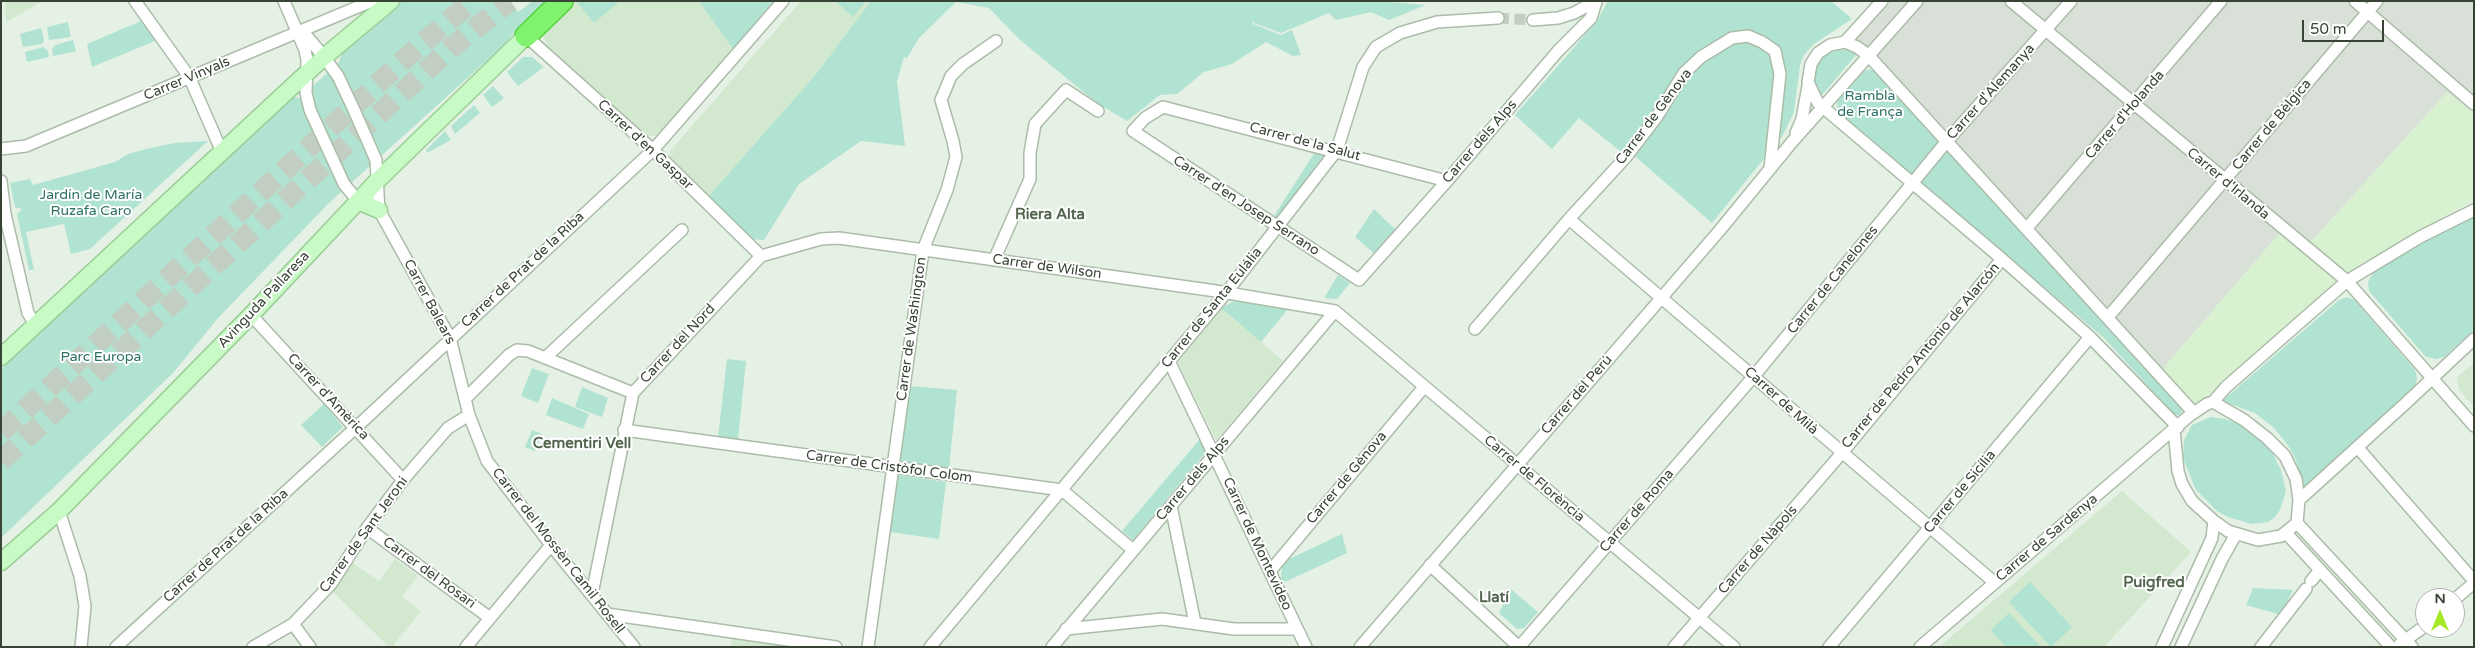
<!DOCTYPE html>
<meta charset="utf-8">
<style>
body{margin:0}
#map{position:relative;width:2475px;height:648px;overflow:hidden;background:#e6f1e5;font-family:"Varela Round",sans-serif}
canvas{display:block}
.frame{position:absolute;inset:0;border:2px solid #384335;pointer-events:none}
.north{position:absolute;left:2415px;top:588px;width:50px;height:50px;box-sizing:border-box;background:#fff;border:1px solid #afb4ae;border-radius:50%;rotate:0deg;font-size:14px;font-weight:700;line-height:20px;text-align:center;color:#384335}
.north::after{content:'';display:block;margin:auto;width:18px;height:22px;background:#a4e924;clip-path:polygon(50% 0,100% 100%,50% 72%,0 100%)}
.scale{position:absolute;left:2302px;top:20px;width:82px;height:22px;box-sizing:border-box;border:2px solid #384335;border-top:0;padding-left:6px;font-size:15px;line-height:18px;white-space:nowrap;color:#384335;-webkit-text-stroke:4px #fff;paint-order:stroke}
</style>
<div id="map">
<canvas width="2475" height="648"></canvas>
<div class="frame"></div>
<div class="north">N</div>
<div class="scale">50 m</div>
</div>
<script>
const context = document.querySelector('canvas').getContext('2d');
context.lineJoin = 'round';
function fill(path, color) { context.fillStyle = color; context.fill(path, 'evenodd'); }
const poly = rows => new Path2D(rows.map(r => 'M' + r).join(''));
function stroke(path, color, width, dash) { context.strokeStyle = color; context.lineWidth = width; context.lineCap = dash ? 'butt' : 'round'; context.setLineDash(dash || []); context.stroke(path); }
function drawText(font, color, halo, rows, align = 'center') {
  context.font = font + ' "Varela Round",sans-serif'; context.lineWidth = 4; context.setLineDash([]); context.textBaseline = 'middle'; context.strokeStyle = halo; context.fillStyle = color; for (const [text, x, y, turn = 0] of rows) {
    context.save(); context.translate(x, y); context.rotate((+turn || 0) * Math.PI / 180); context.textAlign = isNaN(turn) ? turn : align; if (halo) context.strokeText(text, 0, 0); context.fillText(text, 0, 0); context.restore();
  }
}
fill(poly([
 [2447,92,2474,113,2474,200,2356,267,2212,393,2192,408,2159,373,2283,229,2306,247]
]), '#d8f2d1');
fill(poly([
 [1883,1,2474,1,2474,113,2447,92,2306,247,2283,229,2159,373,1850,38]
]), '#d9e0d7');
fill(poly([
 [5,1,43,1,6,22],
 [570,1,699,1,733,49,658,136,648,136,548,47,543,36,547,21],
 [801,1,871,1,817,73,708,197,670,160,670,151],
 [1221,308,1283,361,1216,440,1177,360],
 [2474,363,2474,407,2459,390,2457,377],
 [2122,491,2191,552,2104,647,1939,647],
 [395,559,418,576,402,597,421,611,392,647,389,647,333,592,351,562,379,581],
 [732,639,776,645,786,647,730,647]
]), '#d2e9d0');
fill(poly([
 [400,1,510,1,518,12,533,1,552,1,524,30,518,28,503,46,330,202,219,317,173,373,1,538,1,369,293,97,300,98,339,62,342,53],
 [576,1,620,1,594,23],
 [699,1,774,1,733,49],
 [835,1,866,1,853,17],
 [871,1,1378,1,1426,5,1389,20,1371,12,1336,20,1329,13,1281,33,1254,23,1252,19,1253,24,1281,35,1292,30,1301,55,1293,56,1266,42,1232,64,1204,72,1177,94,1160,95,1127,121,1097,103,1020,40,989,8,956,2,919,38,907,58,904,57,897,81,905,146,861,141,799,184,764,240,751,239,708,197,817,73],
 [1608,1,1831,1,1852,19,1814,44,1804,55,1800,65,1794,112,1783,135,1712,223,1630,152,1620,151,1579,118,1552,149,1515,115,1597,21],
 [141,21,155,41,92,67,87,44],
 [68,22,71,37,49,40,47,27],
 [41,28,44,40,42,44,23,47,20,34],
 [73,40,76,51,53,56,52,49,55,45],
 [43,47,48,51,49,57,27,62,25,52],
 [1839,49,1850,50,1857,54,1821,96,1815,86,1813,76,1815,66,1819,59,1830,51],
 [523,57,532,57,544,67,518,86,507,72],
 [1870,69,1876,72,2183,408,2180,415,2175,415,2104,338,1842,116,1837,107,1838,99,1861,72],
 [493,86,504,98,492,107,483,95],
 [474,105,480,113,455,134,451,126],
 [445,131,451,140,427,153,426,150],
 [208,141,90,249,71,254,64,224,26,232,34,270,29,270,17,214,22,209,15,207,10,183,30,179,33,185,115,162,128,154,150,148,175,143],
 [1315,152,1328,157,1280,217,1276,217,1274,216],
 [1374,209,1397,231,1376,255,1355,237],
 [2474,217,2474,330,2444,357,2437,359,2426,357,2369,291,2368,282,2373,273,2387,262,2431,237],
 [1338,275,1350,283,1337,299,1324,298],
 [2347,297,2354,300,2415,370,2417,378,2415,386,2304,490,2296,460,2288,445,2273,427,2255,413,2222,401,2339,300],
 [1234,301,1288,309,1261,342,1221,308],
 [727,359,746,361,738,439,718,437],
 [532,368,549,374,538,403,521,396],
 [910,386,957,390,949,469,899,462],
 [582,387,608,398,602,417,575,407],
 [552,398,589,414,583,429,546,415],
 [324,404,343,427,322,447,301,425],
 [2211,417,2225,419,2239,424,2253,432,2271,450,2281,470,2286,491,2280,510,2275,517,2268,522,2251,524,2228,517,2217,511,2196,490,2183,458,2184,440,2192,425],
 [532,430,542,434,535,451,525,447],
 [1200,439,1206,452,1133,540,1122,531],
 [898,475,946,482,939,539,890,532],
 [1342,534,1347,553,1283,583,1281,578,1282,567,1289,559],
 [2030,582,2072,627,2051,647,2009,602],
 [2253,588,2293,590,2281,615,2246,605],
 [1511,589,1538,612,1524,628,1517,629,1499,613],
 [2009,613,2040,646,2006,647,1991,630]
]), '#b0e3d1');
stroke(poly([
 [1498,18,1533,20]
]), '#c3cec2', 11, [11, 5.5]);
stroke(poly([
 [1,432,408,56,472,1],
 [1,461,451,48,510,1]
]), '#c3cec2', 21, [21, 11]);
const street = poly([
 [135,1,190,78],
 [284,1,305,50,307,60,306,93,310,110,344,184,358,201],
 [2011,1,2347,281,2474,426],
 [2355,1,2474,104],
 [1533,20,1558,18,1574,13,1596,1],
 [297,31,306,35,324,57,338,76,354,110,376,160,379,210,450,338,469,415,487,461,551,545,634,647],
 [526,36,653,150,761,256],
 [1845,42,1882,1],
 [191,81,222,152],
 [1796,133,1802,119,1808,86],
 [1,149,26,146,372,1],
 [1,181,5,214,28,313,35,324],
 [1447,181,1163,107,1145,118,1133,131,1359,280,1447,181,1558,51,1591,18,1596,2],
 [1569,219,1994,582],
 [2027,228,2221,1],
 [761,256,821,239,839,238,1216,291,1335,311],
 [994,260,1030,179,1030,153,1035,124,1066,90,1098,111],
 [1335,311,1734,647],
 [251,315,403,480],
 [2108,317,2377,1],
 [1475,329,1569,219,1626,157,1656,118,1684,73,1701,57,1732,38,1748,36,1762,42,1775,51,1780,74,1770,168],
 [545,358,682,230],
 [1169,361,1306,647],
 [466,398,509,355,517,350,528,351,633,393],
 [2213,402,2226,387,2347,281,2420,237,2474,210],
 [2178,427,2090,337,2002,259,1818,103,1808,82,1811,64,1818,53,1830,45,1845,42,1857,47,1868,55,2194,413],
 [624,430,1062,490,1133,550],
 [2358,448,2474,581],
 [2299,500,2406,403,2474,339],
 [1171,506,1195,623],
 [59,511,80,576,85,606,81,647],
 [2297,523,2412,647],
 [367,528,490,618],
 [2286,533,2391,647],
 [1430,565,1519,647,1754,376,1947,141,2071,1],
 [1271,570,1424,387],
 [2311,581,2320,570],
 [592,594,633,393,761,256],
 [2455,599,2474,583],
 [607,614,836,647],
 [293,624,310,647],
 [1066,629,1162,619,1234,629,1297,629],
 [2400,644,2425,626],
 [116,647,363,421,653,150,783,1],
 [253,647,293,624,331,584,367,528,403,480,448,428,469,415],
 [466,647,551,545],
 [868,647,923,250,947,190,956,157,953,141,941,100,951,76,963,64,996,41],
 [930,647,1226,293,1337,150,1363,67,1376,47,1400,33,1437,22,1498,18],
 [1052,647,1335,311],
 [1360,647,1720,230,1792,142,1917,1],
 [1674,647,1841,454,2002,259],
 [1829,647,2090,337],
 [1920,647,2189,416,2207,404,2213,402,2244,420,2267,438,2285,456,2296,479,2299,500,2297,523,2281,536,2258,540,2228,531,2214,521,2192,501,2182,484,2178,471,2174,430],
 [2162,647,2212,538,2214,521],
 [2181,647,2222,559,2236,534],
 [2261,647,2306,589]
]);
const secondary = poly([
 [358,201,379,210],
 [1,357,324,57,391,1],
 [1,562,59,511,251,315,378,180,526,36]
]);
const highway = poly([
 [526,36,562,1]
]);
stroke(street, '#abbca8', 14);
stroke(secondary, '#9bce97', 19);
stroke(highway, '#58d13f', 24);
stroke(street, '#fff', 11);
stroke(secondary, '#c8fac6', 16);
stroke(highway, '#80f26e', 21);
drawText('14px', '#384335', '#fff', [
 ["Carrer Vinyals",187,79,-23],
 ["Carrer d'Alemanya",1991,92,-48],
 ["Carrer d'Holanda",2125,115,-49],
 ["Carrer de Gènova",1654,117,-53],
 ["Carrer de Bèlgica",2272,125,-50],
 ["Carrer de la Salut",1305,142,15],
 ["Carrer dels Alps",1480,142,-49],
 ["Carrer d'en Gaspar",645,145,43],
 ["Carrer d'Irlanda",2228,184,40],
 ["Carrer d'en Josep Serrano",1246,206,33],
 ["Carrer de Wilson",1047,267,8],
 ["Carrer de Prat de la Riba",523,270,-43],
 ["Carrer de Canelones",1833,280,-51],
 ["Avinguda Pallaresa",264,300,-47],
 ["Carrer Balears",429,302,62],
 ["Carrer de Santa Eulália",1212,308,-51],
 ["Carrer de Washington",912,329,-82],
 ["Carrer del Nord",678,344,-47],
 ["Carrer de Pedro Antonio de Alarcón",1921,356,-50],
 ["Carrer del Perú",1577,395,-49],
 ["Carrer d'Amèrica",328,397,47],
 ["Carrer de Milà",1781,401,42],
 ["Carrer de Cristòfol Colom",889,467,8],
 ["Carrer de Gènova",1347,478,-50],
 ["Carrer dels Alps",1193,479,-50],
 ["Carrer de Florència",1534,479,40],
 ["Carrer de Sicília",1960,492,-50],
 ["Carrer de Roma",1637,511,-49],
 ["Carrer de Sant Jeroni",364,535,-54],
 ["Carrer de Sardenya",2047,538,-40],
 ["Carrer de Montevideo",1257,544,65],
 ["Carrer de Prat de la Riba",226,546,-42],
 ["Carrer de Nàpols",1758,550,-49],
 ["Carrer del Mossèn Camil Rosell",558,551,52],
 ["Carrer del Rosari",429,573,36]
]);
drawText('14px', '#2d7064', '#fff', [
 ["Rambla",1870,96],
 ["de França",1870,112],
 ["Jardín de María",91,195],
 ["Ruzafa Caro",91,211],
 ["Parc Europa",101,357]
]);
drawText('bold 15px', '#52654d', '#fff', [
 ["Riera Alta",1050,215],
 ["Cementiri Vell",582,444],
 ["Puigfred",2154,583],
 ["Llatí",1494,598]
]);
</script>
